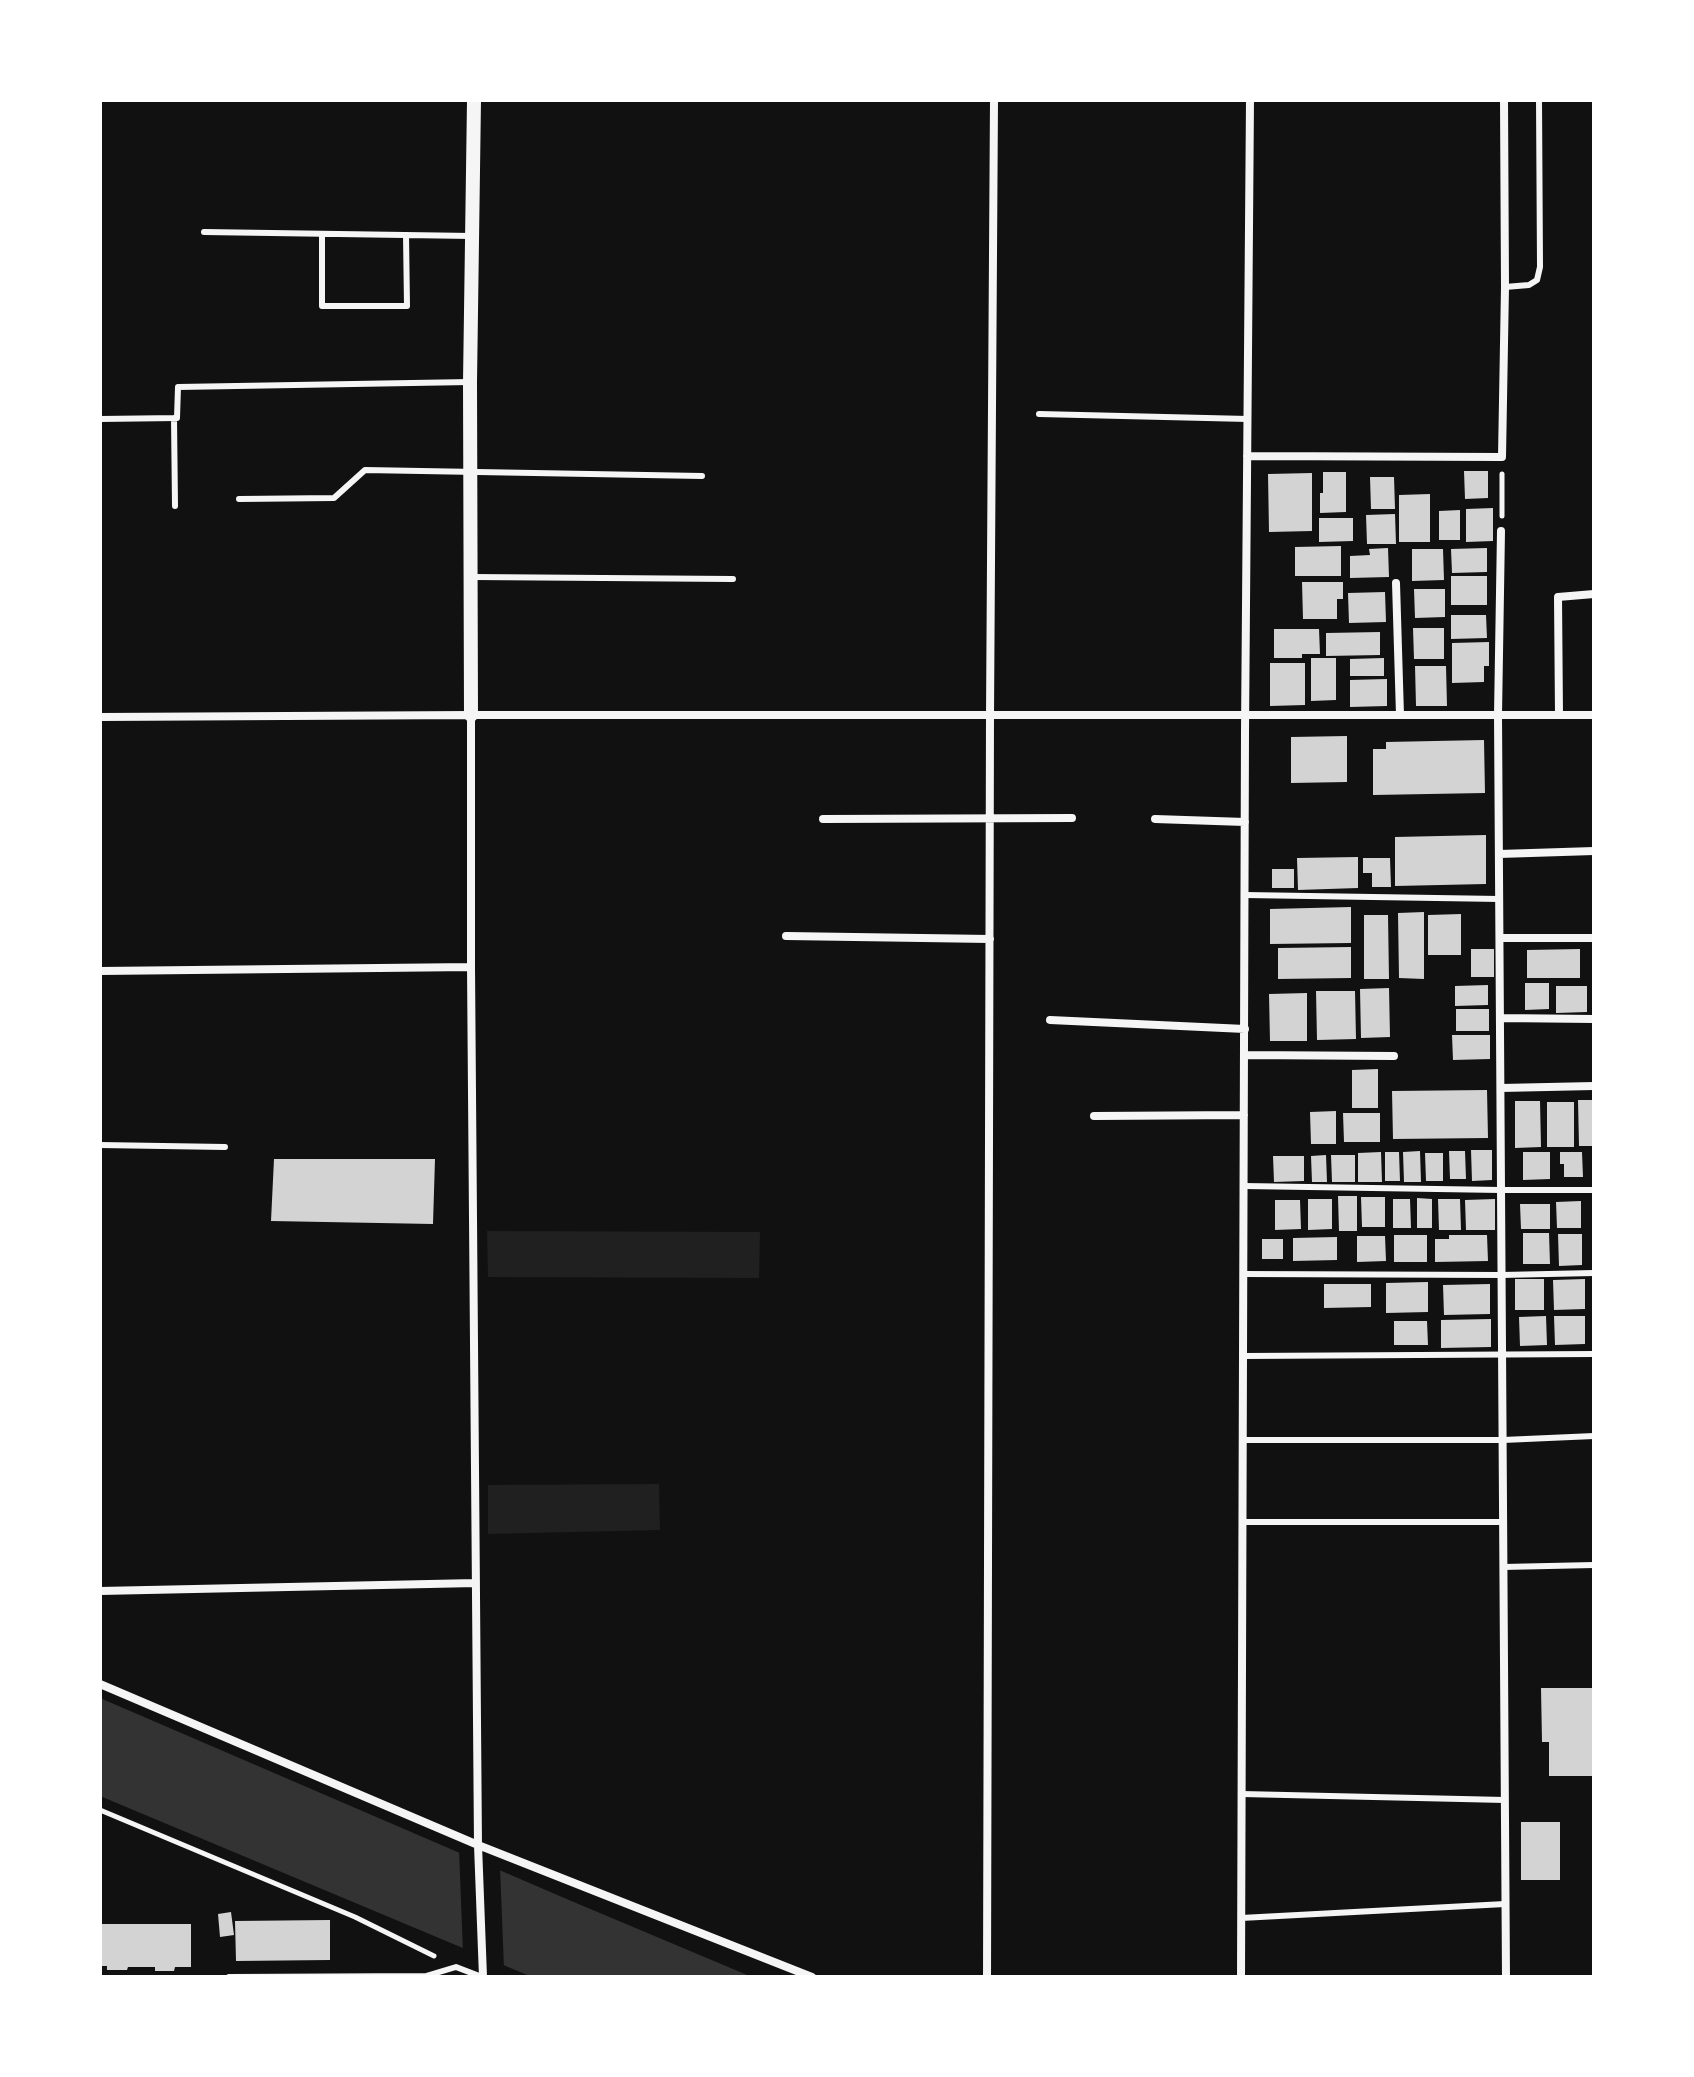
<!DOCTYPE html>
<style>
body{margin:0}
#map{position:relative;width:1694px;height:2077px;overflow:hidden;background:#111;font-family:Barlow,sans-serif}
canvas{display:block}
.frame{position:absolute;inset:0;border:102px solid #fff;pointer-events:none}
</style>
<div id="map">
<canvas width="1694" height="2077"></canvas>
<div class="frame"></div>
</div>
<script>
const context = document.querySelector('canvas').getContext('2d');
context.lineJoin = 'round';
function fill(path, color) { context.fillStyle = color; context.fill(path, 'evenodd'); }
const poly = rows => new Path2D(rows.map(r => 'M' + r).join(''));
function stroke(path, color, width, dash) { context.strokeStyle = color; context.lineWidth = width; context.lineCap = dash ? 'butt' : 'round'; context.setLineDash(dash || []); context.stroke(path); }
fill(poly([
 [487,1231,760,1232,759,1278,488,1277],
 [659,1484,660,1530,488,1534,488,1485]
]), '#202020');
fill(poly([
 [100,1698,569,1900,752,1977,532,1977,100,1796]
]), '#333');
fill(poly([
 [459,1849,500,1867,504,1969,463,1952]
]), '#111');
fill(poly([
 [1464,471,1488,471,1488,498,1465,499],
 [1323,472,1346,472,1346,512,1320,513,1320,493,1323,493],
 [1312,473,1312,531,1269,532,1268,474],
 [1370,477,1394,477,1395,509,1371,509],
 [1430,494,1430,542,1399,542,1399,495],
 [1493,508,1493,541,1466,542,1466,509],
 [1460,510,1460,540,1439,540,1439,511],
 [1395,514,1396,544,1367,544,1366,515],
 [1319,518,1353,518,1353,541,1319,542],
 [1341,546,1341,576,1295,576,1295,547],
 [1388,548,1389,577,1350,578,1350,556,1370,555,1369,549],
 [1487,548,1487,572,1452,573,1451,549],
 [1412,549,1443,549,1444,580,1412,581],
 [1451,576,1487,576,1487,605,1451,605],
 [1302,582,1343,582,1343,599,1337,599,1337,619,1303,619],
 [1414,589,1445,589,1445,617,1415,618],
 [1385,592,1386,622,1349,623,1348,593],
 [1451,615,1486,615,1487,638,1451,639],
 [1413,628,1444,628,1444,659,1414,659],
 [1274,629,1319,629,1320,654,1302,654,1302,658,1274,658],
 [1380,632,1380,655,1326,656,1326,633],
 [1489,642,1489,666,1484,666,1484,682,1452,683,1452,643],
 [1311,658,1336,658,1336,700,1311,701],
 [1384,658,1384,676,1350,676,1350,659],
 [1270,663,1305,663,1305,705,1270,706],
 [1415,666,1446,666,1447,706,1416,706],
 [1387,679,1387,706,1350,707,1350,680],
 [1347,736,1347,782,1291,783,1291,737],
 [1484,740,1485,793,1373,795,1373,749,1386,749,1386,742],
 [1486,835,1486,884,1395,886,1395,837],
 [1358,857,1358,888,1298,890,1297,858],
 [1363,858,1390,858,1391,887,1372,887,1372,873,1363,873],
 [1272,869,1294,869,1294,888,1272,888],
 [1351,907,1351,943,1270,944,1270,909],
 [1424,912,1424,979,1399,978,1398,913],
 [1461,914,1461,955,1428,955,1428,915],
 [1364,915,1388,915,1389,979,1364,979],
 [1351,947,1351,978,1278,979,1278,948],
 [1471,949,1494,949,1494,977,1471,977],
 [1580,949,1580,978,1527,978,1527,950],
 [1525,983,1549,983,1549,1009,1525,1010],
 [1488,985,1488,1005,1455,1006,1455,986],
 [1556,986,1587,986,1587,1012,1556,1013],
 [1389,988,1390,1037,1361,1038,1360,989],
 [1316,991,1355,991,1356,1039,1317,1040],
 [1307,993,1307,1041,1270,1041,1269,994],
 [1456,1009,1489,1009,1489,1031,1456,1031],
 [1452,1035,1490,1035,1490,1059,1453,1060],
 [1378,1069,1378,1108,1352,1108,1352,1070],
 [1487,1090,1488,1138,1393,1139,1392,1091],
 [1578,1100,1594,1100,1594,1146,1579,1146],
 [1515,1101,1540,1101,1541,1147,1515,1148],
 [1547,1102,1574,1102,1574,1147,1547,1147],
 [1336,1111,1336,1144,1311,1144,1310,1112],
 [1343,1113,1380,1113,1380,1142,1344,1142],
 [1471,1150,1492,1150,1492,1180,1472,1181],
 [1420,1151,1421,1182,1404,1182,1403,1152],
 [1449,1151,1465,1151,1466,1179,1450,1179],
 [1381,1152,1382,1182,1358,1182,1358,1153],
 [1385,1152,1399,1152,1400,1181,1385,1181],
 [1523,1152,1550,1152,1550,1179,1523,1180],
 [1560,1152,1582,1152,1583,1177,1564,1177,1564,1164,1560,1164],
 [1425,1153,1443,1153,1443,1181,1426,1181],
 [1326,1155,1327,1182,1312,1182,1311,1156],
 [1331,1155,1355,1155,1355,1182,1332,1182],
 [1273,1156,1304,1156,1304,1181,1274,1182],
 [274,1159,435,1159,433,1224,271,1221],
 [1338,1196,1357,1196,1357,1231,1339,1231],
 [1361,1197,1385,1197,1385,1227,1362,1227],
 [1417,1198,1432,1199,1432,1228,1417,1228],
 [1308,1199,1332,1199,1332,1229,1308,1230],
 [1393,1199,1410,1199,1411,1228,1393,1228],
 [1438,1199,1460,1199,1461,1230,1439,1230],
 [1495,1199,1495,1230,1466,1230,1465,1200],
 [1275,1200,1300,1200,1301,1229,1275,1230],
 [1581,1201,1581,1228,1557,1228,1556,1202],
 [1520,1204,1550,1204,1550,1229,1521,1229],
 [1523,1233,1549,1233,1550,1264,1523,1264],
 [1558,1234,1582,1234,1582,1265,1559,1266],
 [1394,1235,1427,1235,1427,1262,1394,1262],
 [1449,1235,1487,1235,1488,1261,1435,1262,1435,1239,1449,1239],
 [1357,1236,1385,1236,1386,1261,1357,1262],
 [1337,1237,1337,1260,1293,1261,1293,1238],
 [1262,1239,1283,1239,1283,1259,1262,1259],
 [1515,1279,1544,1279,1544,1310,1515,1310],
 [1585,1279,1585,1309,1554,1310,1553,1280],
 [1428,1282,1428,1312,1386,1313,1386,1283],
 [1324,1284,1371,1284,1371,1307,1324,1308],
 [1490,1284,1490,1314,1444,1315,1443,1285],
 [1546,1316,1547,1345,1520,1346,1519,1317],
 [1554,1316,1585,1316,1585,1344,1555,1345],
 [1491,1319,1491,1347,1441,1348,1441,1320],
 [1394,1321,1427,1321,1428,1345,1394,1345],
 [1541,1688,1594,1688,1594,1776,1549,1776,1549,1742,1542,1742],
 [1521,1822,1560,1822,1560,1880,1521,1880],
 [231,1912,234,1935,220,1937,218,1914],
 [330,1920,330,1960,236,1961,235,1921],
 [100,1924,191,1924,191,1967,175,1967,174,1971,155,1971,155,1967,128,1967,127,1970,107,1970,107,1966,100,1966]
]), '#d3d3d3');
stroke(poly([
 [1502,516,1502,474],
 [100,1810,355,1917,434,1956]
]), '#f5f5f5', 5);
stroke(poly([
 [204,232,472,236],
 [322,234,322,306,407,306,406,235],
 [1505,287,1529,285,1537,280,1540,267,1539,100],
 [1039,414,1248,419],
 [174,418,175,506],
 [100,419,177,418,178,387,470,382],
 [239,499,334,498,365,470,702,476],
 [473,577,733,579],
 [1245,895,1500,899],
 [100,1145,225,1147],
 [1244,1186,1501,1190,1594,1190],
 [1243,1274,1502,1275,1594,1273],
 [1243,1356,1594,1354],
 [1243,1440,1503,1440,1594,1436],
 [1243,1522,1503,1522],
 [1503,1567,1594,1565],
 [1242,1794,1505,1800],
 [1241,1918,1505,1904],
 [229,1977,426,1976,456,1967,482,1977]
]), '#f5f5f5', 6);
stroke(poly([
 [1247,456,1502,457,1505,287,1504,100],
 [1501,531,1498,715,1506,1977],
 [1396,583,1400,715],
 [471,715,471,967,478,1845,483,1977],
 [1559,715,1558,597,1594,594],
 [100,717,471,715,1594,715],
 [823,819,1072,818],
 [1155,819,1245,822],
 [1499,854,1594,851],
 [786,936,990,939],
 [1500,938,1594,938],
 [100,971,471,967],
 [1500,1018,1594,1019],
 [1050,1020,1245,1029],
 [1244,1055,1394,1056],
 [1501,1088,1594,1086],
 [1094,1116,1244,1115],
 [100,1591,476,1583],
 [100,1684,478,1845,812,1977],
 [987,1977,990,715,994,100],
 [1241,1977,1245,731,1250,100]
]), '#f5f5f5', 8);
stroke(poly([
 [471,715,470,382,474,100]
]), '#f5f5f5', 14);
</script>
